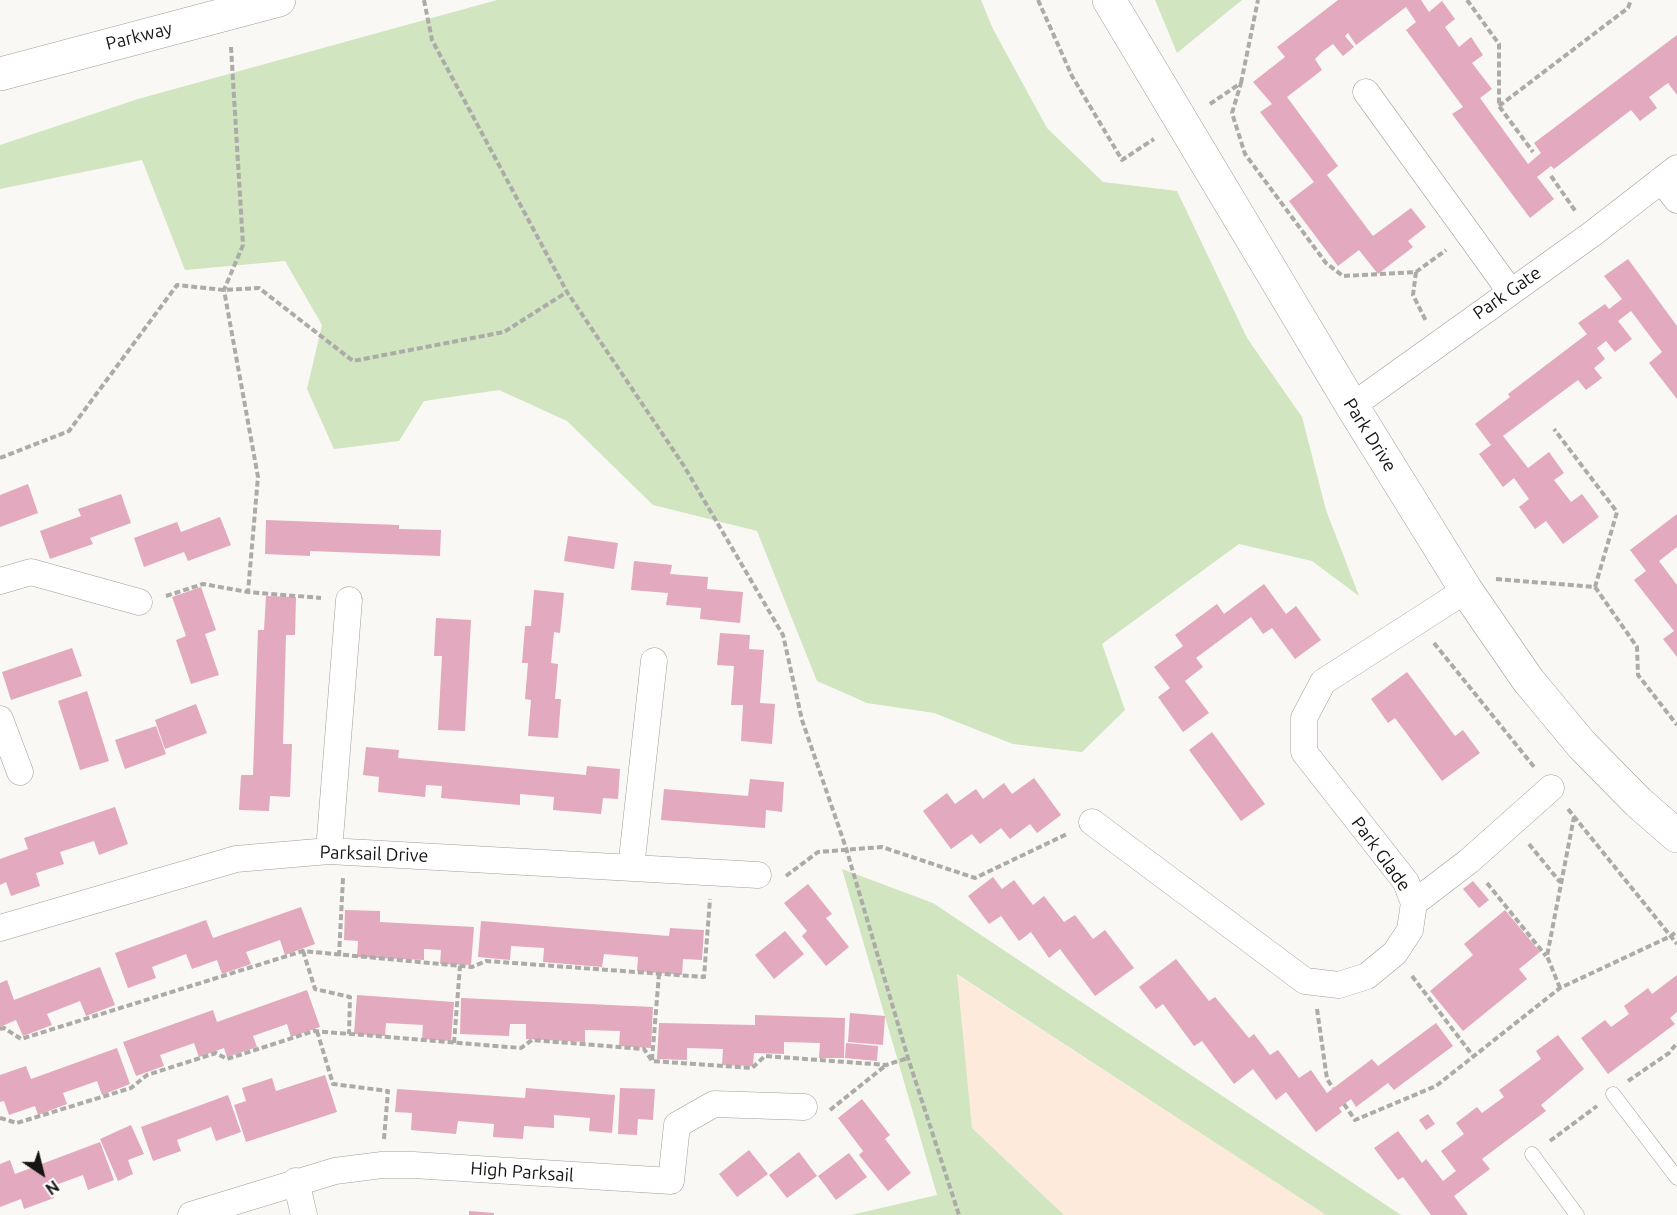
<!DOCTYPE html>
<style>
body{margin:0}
#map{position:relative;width:1677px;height:1215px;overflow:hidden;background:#faf8f4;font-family:Ubuntu,sans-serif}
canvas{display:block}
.north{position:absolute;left:12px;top:1143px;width:60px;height:60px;-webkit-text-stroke:4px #fff;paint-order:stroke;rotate:145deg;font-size:16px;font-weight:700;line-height:24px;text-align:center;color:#141412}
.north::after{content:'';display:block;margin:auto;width:21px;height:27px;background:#141412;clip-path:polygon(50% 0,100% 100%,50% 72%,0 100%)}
</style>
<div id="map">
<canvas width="1677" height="1215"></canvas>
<div class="north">N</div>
</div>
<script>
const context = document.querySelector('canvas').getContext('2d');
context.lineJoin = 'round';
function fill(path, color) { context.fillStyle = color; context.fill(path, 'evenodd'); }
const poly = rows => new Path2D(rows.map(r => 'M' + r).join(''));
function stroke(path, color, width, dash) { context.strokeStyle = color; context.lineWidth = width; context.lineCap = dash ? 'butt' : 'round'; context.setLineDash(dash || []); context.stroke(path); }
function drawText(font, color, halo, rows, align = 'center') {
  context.font = font + ' Ubuntu,sans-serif'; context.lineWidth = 4.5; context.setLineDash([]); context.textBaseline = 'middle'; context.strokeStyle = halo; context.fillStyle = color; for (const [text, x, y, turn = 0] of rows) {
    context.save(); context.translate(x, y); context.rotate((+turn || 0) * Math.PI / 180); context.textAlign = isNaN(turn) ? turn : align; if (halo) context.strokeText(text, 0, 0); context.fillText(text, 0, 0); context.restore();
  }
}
fill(poly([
 [956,974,1326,1215,1064,1215,972,1128]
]), '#feeadb');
fill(poly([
 [497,0,981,0,993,29,1047,128,1103,182,1177,191,1247,338,1302,417,1326,510,1359,596,1312,561,1239,544,1102,644,1125,710,1082,752,1013,744,934,713,867,703,817,681,757,531,653,505,567,421,499,390,424,401,399,441,334,449,307,389,322,325,285,261,185,270,142,160,0,189,0,145,138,99],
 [1155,0,1242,0,1177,53],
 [842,869,933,903,1401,1215,1326,1215,957,974,972,1128,1064,1215,851,1215,937,1195]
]), '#d0e5c0');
fill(poly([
 [1338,0,1421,0,1429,12,1442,1,1455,19,1445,27,1459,47,1471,37,1483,55,1472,63,1492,89,1480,98,1528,164,1541,153,1534,143,1677,35,1677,95,1668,83,1649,97,1657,108,1640,121,1631,110,1554,169,1551,166,1537,177,1554,199,1530,218,1452,114,1463,107,1406,30,1416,22,1406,7,1356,45,1348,33,1345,36,1354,47,1343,56,1333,44,1322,52,1315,59,1322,70,1287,97,1338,166,1327,175,1373,236,1411,208,1426,227,1408,241,1413,247,1378,274,1359,250,1338,266,1289,201,1314,182,1260,112,1272,104,1253,82,1285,57,1277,47],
 [1628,259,1677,326,1677,399,1649,363,1662,352,1631,311,1618,321,1632,339,1615,352,1606,341,1597,348,1605,359,1594,368,1602,378,1586,390,1578,380,1503,436,1528,468,1549,452,1564,473,1554,480,1571,502,1582,494,1599,517,1563,544,1546,521,1535,529,1519,507,1529,499,1514,478,1503,487,1479,454,1491,445,1475,424,1510,397,1508,394,1587,334,1578,323,1605,304,1609,309,1622,299,1604,276],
 [28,484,38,513,0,527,0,495],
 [121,494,131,523,90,538,93,544,50,559,40,531,81,516,78,509],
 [1677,514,1677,547,1659,561,1677,585,1677,657,1663,639,1674,631,1634,580,1646,571,1630,550],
 [220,517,231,545,188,561,184,552,144,567,134,538,177,522,181,532],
 [266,520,399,525,399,529,441,530,440,556,310,551,310,556,265,554],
 [568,536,618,543,614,569,564,561],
 [634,561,672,565,670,574,708,577,707,589,743,592,740,623,700,619,701,608,666,605,668,593,631,590],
 [1264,584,1286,614,1296,606,1321,640,1295,659,1272,628,1263,634,1251,617,1196,658,1203,667,1185,681,1209,713,1183,732,1158,697,1170,688,1154,667,1183,646,1175,635,1217,604,1224,614],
 [201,587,216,630,205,634,219,675,191,684,176,640,186,636,172,597],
 [534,590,564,593,560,633,554,632,551,663,558,664,555,699,561,699,558,738,528,736,531,700,525,699,528,663,522,663,525,626,531,626],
 [266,596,296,597,295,635,286,635,283,744,292,744,290,797,270,796,269,811,239,810,241,775,253,775,258,630,264,630],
 [436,618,471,620,465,731,438,730,442,656,434,656],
 [720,633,750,635,749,649,764,650,760,703,775,704,772,744,741,741,743,705,731,705,734,666,717,665],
 [72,648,82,676,11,700,2,672],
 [1407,672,1455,736,1463,730,1480,753,1442,781,1395,718,1388,723,1371,699],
 [87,691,109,761,80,770,58,701],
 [196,704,207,733,165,749,155,720],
 [156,726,166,754,125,769,115,740],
 [1212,732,1265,804,1241,821,1189,750],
 [366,747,399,750,398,758,586,775,587,766,620,769,618,799,603,798,601,814,553,810,554,797,520,794,520,805,441,798,442,786,426,785,425,797,378,792,379,777,363,775],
 [1034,778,1061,815,1037,833,1030,824,1010,839,1001,828,980,844,972,834,951,849,923,811,947,793,955,804,976,789,983,799,1004,783,1012,794],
 [750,779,784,782,782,812,766,810,765,828,661,820,664,789,748,796],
 [115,807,128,844,99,855,94,841,60,852,64,864,36,873,40,886,11,896,6,882,0,885,0,859,28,849,24,838],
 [993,877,1002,889,1014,880,1033,905,1044,896,1064,922,1075,915,1093,939,1105,930,1134,968,1095,996,1060,949,1049,958,1031,932,1019,941,1001,916,989,924,968,896],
 [1473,881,1489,900,1479,908,1463,889],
 [808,884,832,914,826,918,849,947,826,966,802,936,807,931,784,903],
 [301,907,315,944,285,955,280,940,246,952,251,964,222,974,217,960,192,969,186,954,152,967,156,978,128,988,115,953,206,920,213,938],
 [345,910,380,911,380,922,474,927,471,965,440,964,441,950,424,949,424,960,357,957,358,941,344,940],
 [1505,910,1540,952,1519,969,1527,979,1463,1031,1430,991,1473,955,1464,944],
 [481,921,669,936,670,928,704,930,702,960,683,959,682,975,637,971,638,957,604,954,602,967,543,962,544,948,511,946,510,960,478,957],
 [785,931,804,954,774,979,755,955],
 [1176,959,1209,1001,1215,997,1249,1038,1254,1034,1270,1055,1278,1050,1299,1078,1311,1070,1327,1093,1372,1059,1378,1066,1436,1023,1453,1046,1394,1090,1388,1083,1356,1107,1351,1099,1339,1108,1342,1112,1316,1132,1286,1092,1276,1100,1253,1069,1234,1084,1202,1041,1194,1046,1163,1004,1156,1009,1139,987],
 [100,967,115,1005,86,1016,80,1001,47,1014,52,1025,23,1036,16,1020,0,1027,0,983,7,980,14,1000],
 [1677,975,1677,1012,1670,1018,1675,1024,1608,1074,1581,1038,1605,1020,1611,1027,1629,1014,1624,1006,1648,988,1652,994],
 [307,990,320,1027,291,1037,287,1024,253,1036,257,1047,227,1057,224,1048,199,1057,194,1043,160,1055,164,1066,136,1076,123,1042,213,1010,217,1022],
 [357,995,454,1002,451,1041,422,1039,423,1025,386,1023,385,1036,354,1034],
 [461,998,653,1007,651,1048,619,1046,620,1031,585,1030,585,1042,526,1039,526,1024,510,1024,509,1036,460,1034],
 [850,1013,885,1016,883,1045,848,1042],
 [755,1015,845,1018,844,1058,819,1058,820,1043,784,1042,784,1054,754,1053,753,1066,722,1065,723,1049,687,1048,687,1060,657,1059,659,1023,755,1025],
 [1558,1035,1584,1069,1541,1105,1546,1111,1482,1159,1490,1169,1454,1196,1468,1215,1431,1215,1403,1177,1398,1180,1374,1148,1398,1131,1422,1163,1426,1159,1443,1181,1456,1171,1441,1151,1464,1134,1456,1123,1477,1107,1482,1113,1504,1097,1499,1090,1541,1059,1536,1051],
 [846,1043,878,1046,877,1061,845,1058],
 [117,1048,130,1084,102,1095,97,1081,63,1093,67,1104,38,1115,35,1106,9,1115,4,1101,0,1102,0,1075,26,1066,31,1079],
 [325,1075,337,1112,246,1142,234,1105,246,1101,242,1088,272,1078,276,1091],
 [526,1088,615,1095,612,1133,589,1131,590,1118,554,1115,554,1128,524,1126,523,1139,493,1137,494,1124,458,1121,456,1134,411,1130,412,1113,395,1112,397,1089,525,1098],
 [620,1088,655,1089,653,1120,638,1119,637,1135,618,1134],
 [228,1095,241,1132,216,1141,211,1127,177,1140,181,1151,153,1161,141,1127],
 [862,1099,890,1135,885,1139,911,1173,888,1191,859,1155,863,1151,838,1118],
 [1428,1114,1435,1124,1426,1130,1419,1120],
 [131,1125,144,1154,128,1160,133,1174,118,1181,100,1139],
 [100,1142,114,1180,88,1190,83,1175,50,1187,54,1198,24,1209,21,1199,0,1207,0,1164,10,1160,15,1174],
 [749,1150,768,1174,737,1197,719,1174],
 [799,1152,817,1176,787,1198,769,1175],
 [849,1153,867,1177,836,1200,818,1176],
 [469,1211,494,1213,494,1215,469,1215]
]), '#e2a9bf');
const service = poly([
 [1613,1094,1677,1178],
 [1532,1154,1577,1215]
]);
const minor = poly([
 [1366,92,1510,291],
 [1661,180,1677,200],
 [1352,406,1592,234,1677,168],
 [0,581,31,572,139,602],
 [0,719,20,772],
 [1092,822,1305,981,1339,985,1367,976,1395,953,1410,930,1414,903,1406,882,1304,752,1304,718,1323,682,1466,590],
 [329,851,349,600],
 [631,868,654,661],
 [1414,903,1469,861,1551,788],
 [0,928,236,859,329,851,758,875],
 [296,1181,304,1215],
 [191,1215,335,1171,382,1165,413,1165,671,1181,677,1125,714,1104,804,1107]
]);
const tertiary = poly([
 [1109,0,1352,406,1466,590,1528,680,1582,745,1638,802,1677,836],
 [0,74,279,0]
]);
stroke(service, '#9f9d99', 15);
stroke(minor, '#9f9d99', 27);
stroke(tertiary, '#9f9d99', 34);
stroke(poly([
 [424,0,432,40,567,292,684,466,783,635,802,720,846,848,908,1058,959,1215],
 [1038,0,1072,76,1122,160,1154,139],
 [1467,0,1499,44,1499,106,1533,152],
 [231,47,243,245,224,290,258,477,248,592,321,598],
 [1241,83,1258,0],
 [1210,104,1241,83,1232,113,1245,154,1326,263,1343,276,1416,272,1446,250],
 [1499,106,1628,8,1631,0],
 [1551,176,1576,212],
 [1416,272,1413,295,1426,321],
 [0,458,69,431,177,285,224,290,259,288,353,361,504,332,567,292],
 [1496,579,1595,587,1617,512,1554,429],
 [1595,587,1637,647,1638,675,1677,725],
 [166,596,203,584,248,592],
 [1434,643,1535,768],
 [1568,809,1677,944],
 [1529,844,1560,882],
 [786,876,818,852,882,847,975,878,1067,834],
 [1487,883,1546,956],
 [303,951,315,989,350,997,349,1034],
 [339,956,343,878],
 [1412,976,1473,1056],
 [1560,988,1547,956,1574,817],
 [1317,1009,1327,1079,1333,1088],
 [0,1029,4,1028,21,1039,303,951,472,967,486,961,704,977,710,899],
 [317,1031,333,1084,388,1091,384,1139],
 [454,1043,460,966],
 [652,1060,659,974],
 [1628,1081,1669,1053,1677,1043],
 [1344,1104,1355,1120,1436,1086,1560,988,1671,936,1677,931],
 [830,1110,885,1066],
 [0,1118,17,1123,131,1088,147,1075,216,1053,227,1059,314,1031,521,1048,532,1040,644,1049,652,1061,752,1068,765,1056,886,1065,908,1058],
 [1550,1141,1597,1106]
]), '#acaba8', 4, [6, 3]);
stroke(service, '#fff', 14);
stroke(minor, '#fff', 26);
stroke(tertiary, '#fff', 33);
drawText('18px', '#141412', '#fff', [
 ["Parkway",139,36,-14],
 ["Park Gate",1507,293,-35],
 ["Park Drive",1370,435,58],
 ["Parksail Drive",374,854,2],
 ["Park Glade",1381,854,54],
 ["High Parksail",522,1172,4]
]);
</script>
